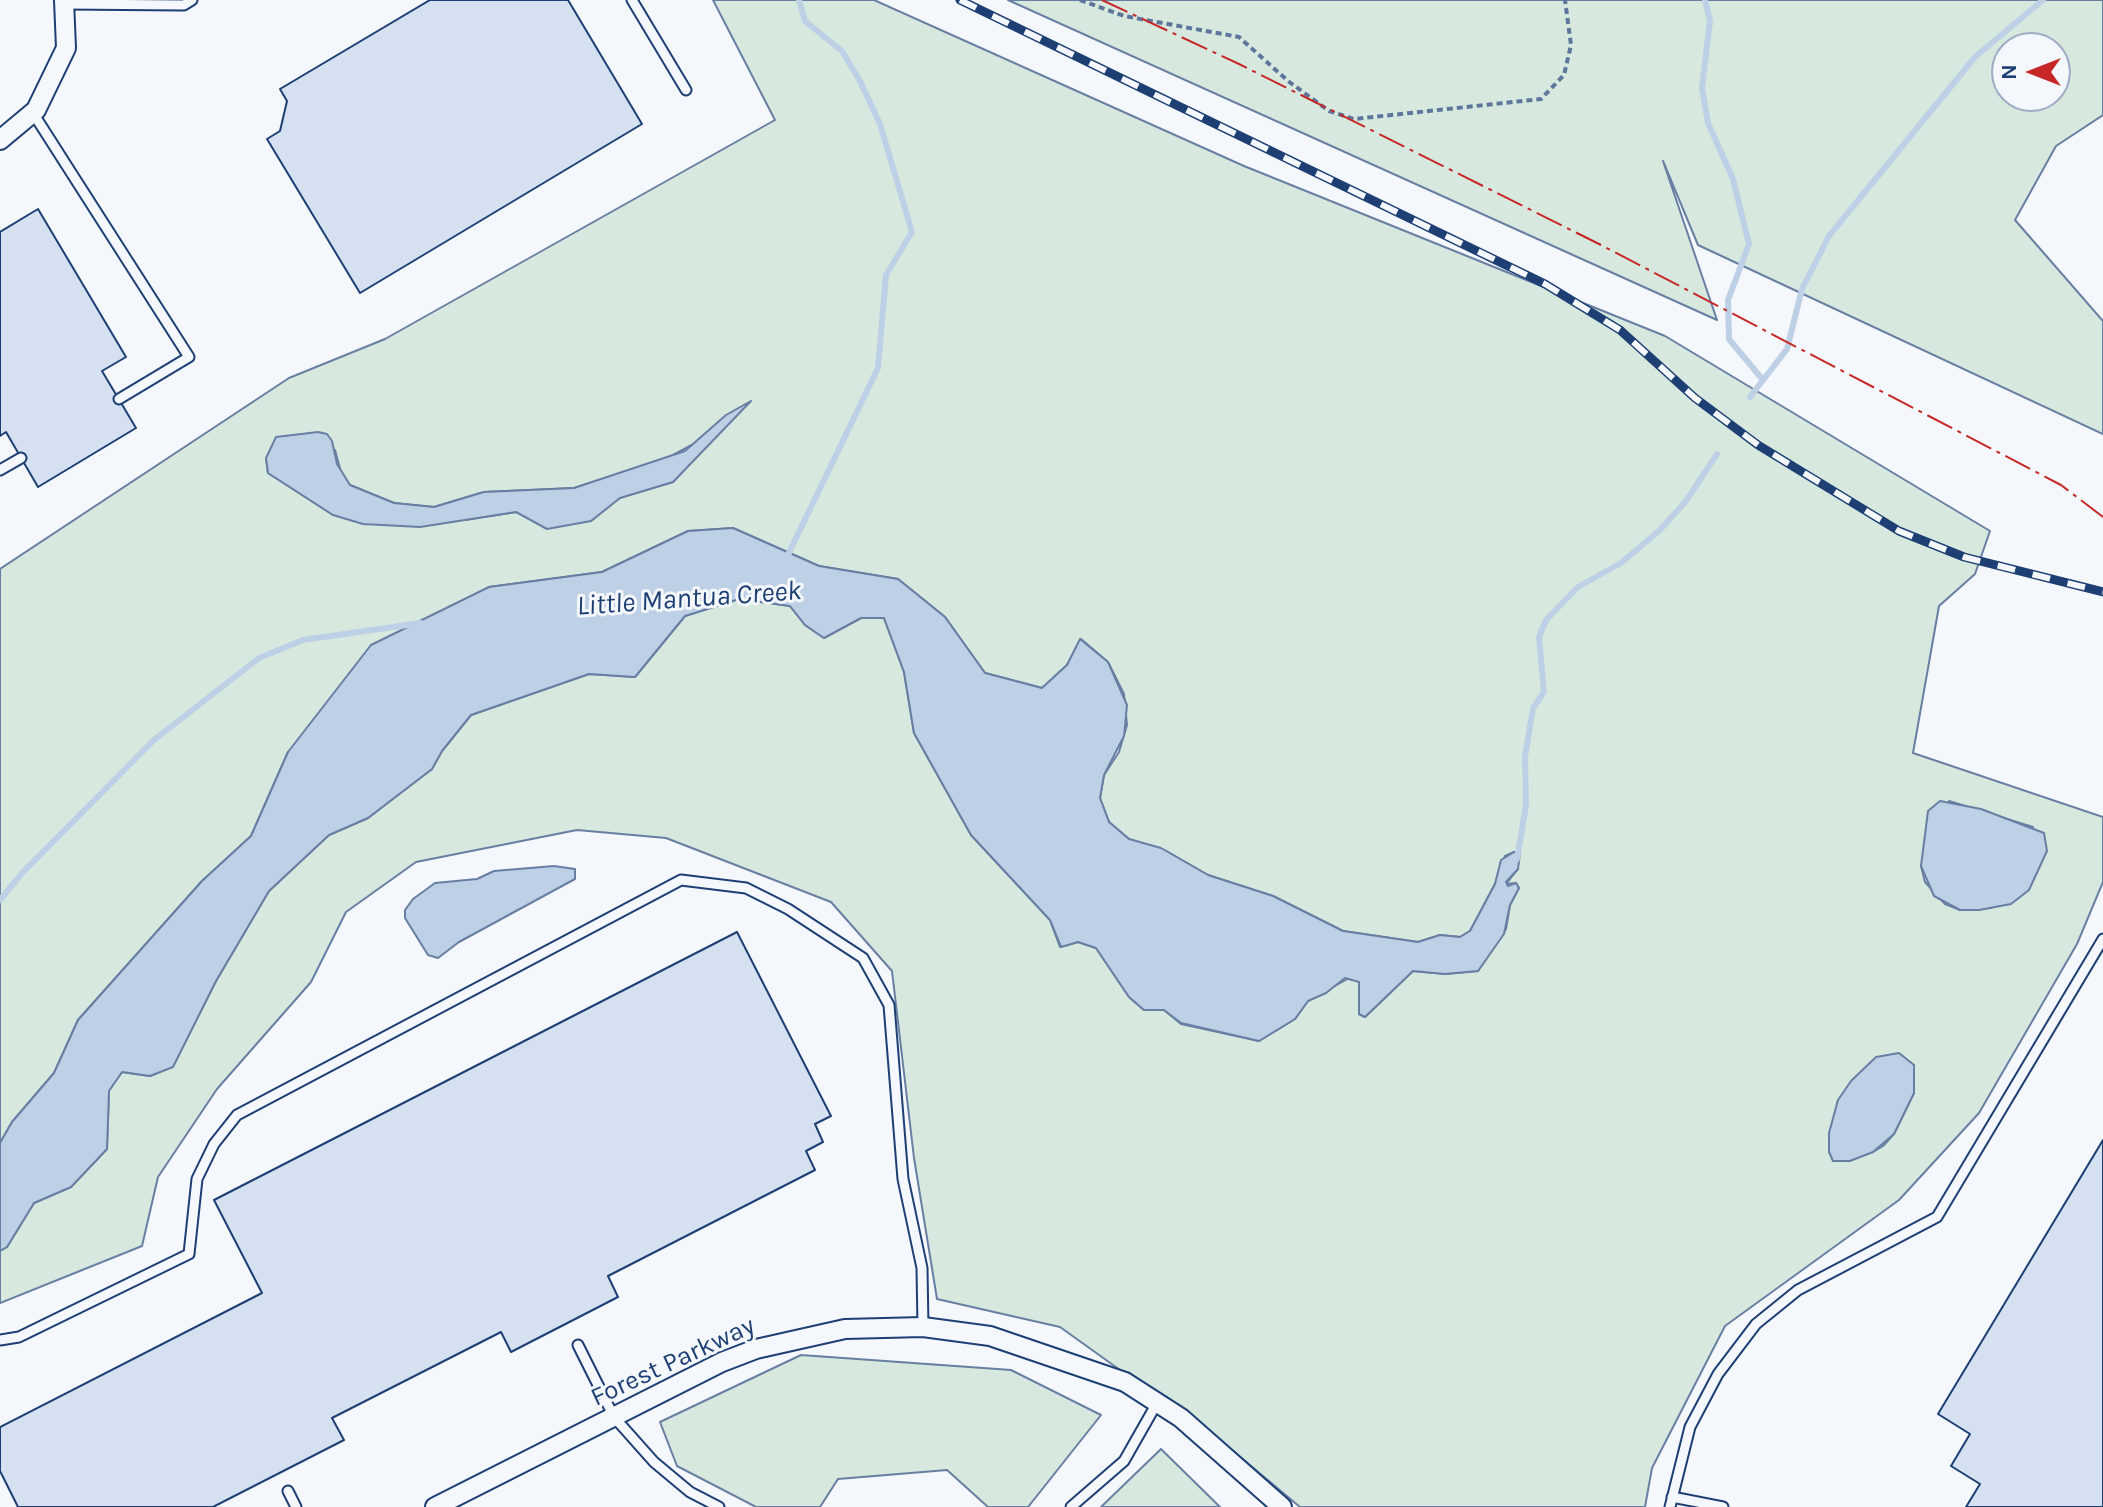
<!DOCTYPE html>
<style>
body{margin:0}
#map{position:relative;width:2103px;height:1507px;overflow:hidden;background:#f4f7fb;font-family:Karla,sans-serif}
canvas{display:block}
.north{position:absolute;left:1991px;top:32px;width:80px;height:80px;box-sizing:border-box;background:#f4f7fb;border:2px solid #9eadc5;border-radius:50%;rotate:270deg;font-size:22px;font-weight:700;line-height:32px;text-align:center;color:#1d3f73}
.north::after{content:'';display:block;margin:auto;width:28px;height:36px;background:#c62828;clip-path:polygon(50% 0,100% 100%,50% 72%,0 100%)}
</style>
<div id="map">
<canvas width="2103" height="1507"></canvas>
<div class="north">N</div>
</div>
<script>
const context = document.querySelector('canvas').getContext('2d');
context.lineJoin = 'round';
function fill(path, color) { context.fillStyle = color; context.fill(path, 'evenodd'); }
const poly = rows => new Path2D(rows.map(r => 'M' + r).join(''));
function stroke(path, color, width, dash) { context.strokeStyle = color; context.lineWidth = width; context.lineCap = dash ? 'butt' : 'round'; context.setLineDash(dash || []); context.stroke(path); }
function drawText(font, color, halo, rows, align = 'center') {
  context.font = font + ' Karla,sans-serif'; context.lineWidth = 6; context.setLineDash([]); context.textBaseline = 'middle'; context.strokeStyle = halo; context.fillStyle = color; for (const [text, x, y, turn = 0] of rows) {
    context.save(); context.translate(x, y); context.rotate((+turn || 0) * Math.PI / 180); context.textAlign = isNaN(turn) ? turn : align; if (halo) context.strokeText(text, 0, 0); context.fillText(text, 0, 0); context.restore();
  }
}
const green = poly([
 [713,0,874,0,1244,166,1665,336,1990,531,1975,574,1939,606,1913,753,2103,817,2103,882,2077,944,1979,1113,1899,1200,1725,1326,1652,1468,1645,1507,1300,1507,1233,1451,1060,1327,937,1299,914,1158,892,971,831,902,666,838,577,830,416,862,346,912,311,982,217,1089,158,1177,142,1246,0,1303,0,1251,7,1247,34,1203,71,1187,107,1149,109,1090,122,1072,150,1076,173,1066,216,981,269,891,329,835,368,818,432,769,442,751,471,715,589,674,635,677,685,616,739,599,790,606,805,625,824,638,861,618,884,618,904,672,914,733,971,835,1050,920,1060,947,1078,942,1096,948,1129,997,1144,1010,1164,1010,1181,1024,1259,1041,1295,1019,1308,1001,1351,977,1359,982,1359,1014,1365,1017,1413,971,1445,974,1478,971,1506,929,1510,905,1519,888,1516,883,1506,884,1518,869,1514,852,1505,856,1495,884,1470,931,1460,937,1440,935,1418,942,1343,931,1273,896,1208,875,1168,852,1129,839,1109,822,1100,798,1104,775,1119,752,1127,725,1124,694,1108,662,1081,639,1067,665,1042,688,985,673,945,617,898,579,819,566,733,528,688,531,602,572,489,587,288,752,251,836,202,881,78,1020,54,1073,12,1122,0,1143,0,569,289,378,385,339,775,120,713,0],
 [699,441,698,455,673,482,619,498,591,521,516,512,465,520,333,515,268,473,266,458,335,450,342,476,350,485,394,503,434,507,484,492,574,488,664,460,699,441],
 [1949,801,2033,827,1991,908,1960,910,1945,904,1925,882,1921,866,1949,801],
 [1914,1065,1914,1093,1894,1134,1883,1146,1873,1152,1829,1151,1838,1100,1914,1065],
 [1008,0,2103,0,2103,115,2056,146,2015,220,2103,321,2103,434,1698,245,1663,161,1717,320,1008,0],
 [2007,48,2055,48,2055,96,2007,96,2007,48],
 [801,1355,1011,1370,1101,1415,1028,1507,988,1507,947,1470,838,1479,820,1507,756,1507,677,1466,660,1422,801,1355],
 [1161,1449,1220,1507,1101,1507,1161,1449]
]);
fill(green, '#d7e8df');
stroke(green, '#687fa3', 2);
const water = poly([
 [751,401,673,482,620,498,591,521,547,529,516,512,420,527,363,524,333,515,268,473,266,458,276,437,318,432,327,434,332,441,337,464,350,485,394,503,434,507,484,492,574,488,685,451,726,415,751,401],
 [733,528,819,566,898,579,945,617,985,673,1042,688,1067,665,1080,639,1108,662,1127,705,1124,736,1104,775,1100,798,1109,822,1129,839,1161,848,1208,875,1273,896,1343,931,1418,942,1440,935,1460,937,1470,931,1495,884,1501,860,1514,852,1520,853,1518,869,1506,882,1508,886,1516,883,1519,888,1510,905,1504,934,1478,971,1445,974,1413,971,1365,1017,1359,1014,1359,982,1345,978,1326,993,1308,1001,1295,1019,1259,1041,1181,1023,1164,1010,1144,1010,1129,997,1096,948,1078,942,1061,947,1050,920,971,835,914,733,904,672,884,618,861,618,824,638,805,625,790,606,739,599,685,616,635,677,589,674,471,715,442,751,432,769,368,818,329,835,269,891,216,981,173,1067,150,1076,122,1072,109,1091,107,1149,71,1187,34,1203,7,1247,0,1251,0,1143,12,1122,54,1073,78,1020,202,881,251,836,288,752,371,645,489,587,602,572,688,531,733,528],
 [1940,801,1981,809,2044,833,2047,851,2029,890,2011,904,1979,910,1960,910,1934,896,1921,866,1928,811,1940,801],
 [554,866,575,869,575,879,459,942,438,958,428,955,405,918,405,910,413,899,435,883,477,879,494,871,554,866],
 [1899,1053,1914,1065,1914,1093,1894,1134,1873,1152,1850,1161,1833,1161,1829,1152,1829,1133,1838,1100,1851,1081,1876,1057,1899,1053]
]);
fill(water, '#bed0e5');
stroke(water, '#687fa3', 2);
stroke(poly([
 [1705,0,1710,21,1702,88,1708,123,1733,179,1749,244,1728,300,1729,339,1763,380],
 [1750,397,1787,349,1802,289,1829,236,1975,57,2043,0],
 [786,559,878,368,886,275,912,232,880,124,860,81,842,51,805,21,799,0],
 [1517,859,1526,805,1525,757,1533,708,1544,692,1539,637,1546,620,1578,587,1621,563,1660,530,1686,501,1717,454],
 [0,900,23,872,154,740,259,658,303,640,421,623]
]), '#bed0e5', 6);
const building = poly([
 [430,0,568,0,642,124,360,293,267,139,280,131,287,101,280,89,430,0],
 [38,209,126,357,102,371,136,428,38,487,6,432,0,436,0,232,38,209],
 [737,932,831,1116,815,1124,823,1142,806,1151,815,1170,608,1276,618,1297,511,1352,501,1332,332,1418,344,1440,213,1507,18,1507,0,1471,0,1427,262,1293,214,1200,737,932],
 [2103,1140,2103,1507,1966,1507,1980,1484,1951,1466,1970,1434,1938,1414,2103,1140]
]);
fill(building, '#d5e0f0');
stroke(building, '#1d3f73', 2);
const lane = poly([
 [632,0,686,90],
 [64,4,184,5,192,0],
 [33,113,189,357,119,399],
 [0,470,21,458],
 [0,1340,19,1337,189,1254,197,1179,214,1144,237,1115,681,880,746,888,788,909,863,958,889,1005,903,1179,922,1268,923,1327],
 [578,1345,614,1417,654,1462,690,1492,719,1507],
 [288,1491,296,1507],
 [1672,1497,1723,1507],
 [1071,1507,1124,1461,1157,1403],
 [1670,1507,1690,1427,1718,1374,1756,1324,1798,1290,1937,1217,2103,939]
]);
const street = poly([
 [0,140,36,110,66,48,64,0],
 [435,1507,722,1362,756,1349,845,1329,923,1327,990,1336,1125,1382,1181,1418,1282,1507]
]);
stroke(lane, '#1d3f73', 13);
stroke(street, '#1d3f73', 22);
stroke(poly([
 [1080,0,1124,16,1239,37,1288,81,1329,111,1354,119,1541,99,1564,75,1571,45,1565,0]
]), '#5e769c', 4, [6, 4]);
stroke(lane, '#f4f7fb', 9);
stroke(street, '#f4f7fb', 18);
const rail = poly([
 [960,0,1545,284,1620,330,1695,398,1758,445,1899,531,1964,557,2103,592]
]);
stroke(rail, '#1d3f73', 9);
stroke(rail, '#f4f7fb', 6, [18]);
stroke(poly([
 [1102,0,1239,64,1601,245,2061,485,2103,517]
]), '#c62828', 2, [28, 6, 4, 6]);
drawText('26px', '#1d3f73', '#f4f7fb', [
 ["Forest Parkway",673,1362,-25]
]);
drawText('italic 28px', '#1d3f73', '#f4f7fb', [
 ["Little Mantua Creek",689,599,-4]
]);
</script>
